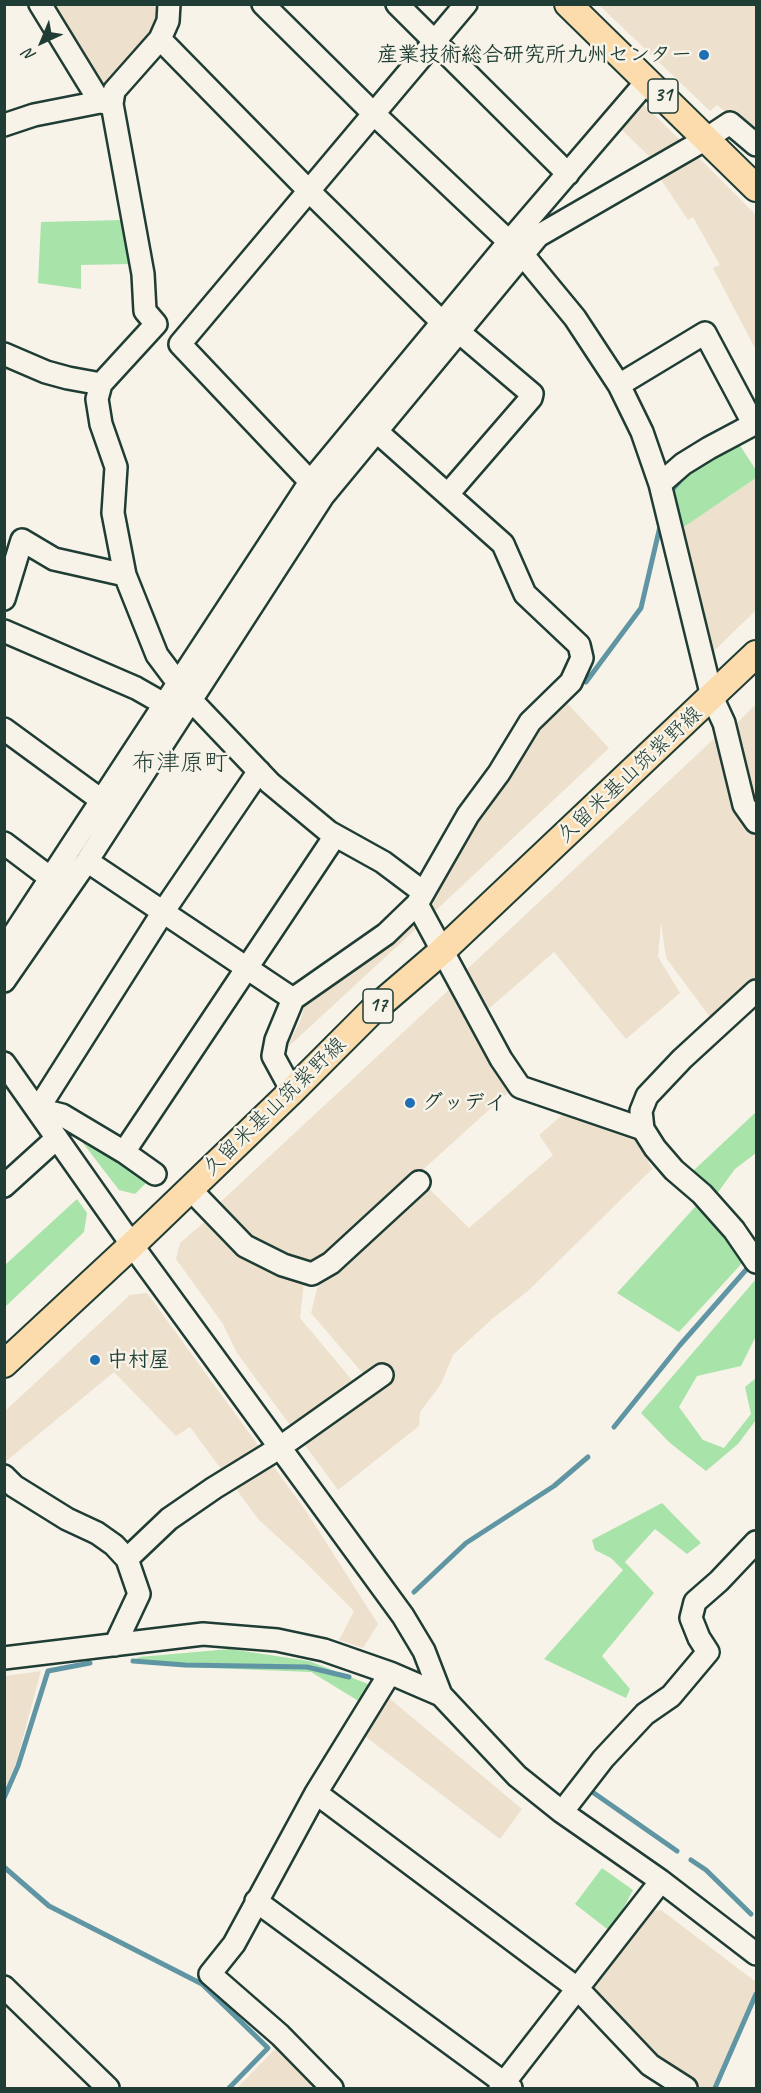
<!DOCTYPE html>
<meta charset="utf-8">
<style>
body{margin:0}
#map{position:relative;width:761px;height:2093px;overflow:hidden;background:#f7f3e8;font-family:Caveat,sans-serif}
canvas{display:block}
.frame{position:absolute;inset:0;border:6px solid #1f3d34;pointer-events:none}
.north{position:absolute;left:12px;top:12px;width:60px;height:60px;-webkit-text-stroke:4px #f7f3e8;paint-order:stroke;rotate:224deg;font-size:16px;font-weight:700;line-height:24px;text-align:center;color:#1f3d34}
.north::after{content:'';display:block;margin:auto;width:21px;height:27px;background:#1f3d34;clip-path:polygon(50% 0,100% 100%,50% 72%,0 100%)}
</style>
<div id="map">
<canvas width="761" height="2093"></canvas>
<div class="frame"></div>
<div class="north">N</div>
</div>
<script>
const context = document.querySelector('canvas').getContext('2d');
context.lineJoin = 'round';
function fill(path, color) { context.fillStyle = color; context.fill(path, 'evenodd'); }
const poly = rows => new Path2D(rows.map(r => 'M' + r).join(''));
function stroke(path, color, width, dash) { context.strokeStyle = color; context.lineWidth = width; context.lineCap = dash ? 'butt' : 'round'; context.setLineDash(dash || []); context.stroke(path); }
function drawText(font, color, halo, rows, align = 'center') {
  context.font = font + ' Caveat,"Klee One",sans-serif'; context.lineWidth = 5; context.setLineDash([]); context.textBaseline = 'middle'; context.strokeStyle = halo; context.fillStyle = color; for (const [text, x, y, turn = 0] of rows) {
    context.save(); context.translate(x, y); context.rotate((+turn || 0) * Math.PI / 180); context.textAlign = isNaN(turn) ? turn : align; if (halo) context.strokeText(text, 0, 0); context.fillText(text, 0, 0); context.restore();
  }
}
fill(poly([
 [49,5,163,5,156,30,103,91],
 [599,5,756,5,756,136,717,105,710,111],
 [638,99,683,143,654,161,616,124],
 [695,154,756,215,756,350,713,268,720,265,693,217,688,220,658,175],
 [756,478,756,610,714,651,708,648,678,531],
 [565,701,609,748,432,914,430,901,477,817,511,777,543,720],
 [756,704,756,804,750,794,734,726],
 [717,736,740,817,756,834,756,982,713,1021,666,958,661,923,658,957,680,993,626,1039,554,952,484,1013,463,973],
 [416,919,419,926,287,1048,301,1019,306,998],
 [453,986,512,1089,416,1176,469,1228,553,1155,539,1135,567,1111,634,1134,652,1169,528,1291,492,1319,453,1355,441,1384,420,1412,419,1426,338,1490,237,1353,223,1324,176,1259,180,1243,209,1218,304,1282,300,1318,356,1385,365,1376,311,1313,320,1278,248,1240,215,1207],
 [147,1293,306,1511,378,1624,363,1648,339,1640,354,1611,303,1560,259,1520,190,1427,176,1436,114,1372,5,1462,5,1411,130,1295],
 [41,1671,16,1763,5,1788,5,1676],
 [389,1698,522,1809,500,1839,362,1734],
 [661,1910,756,1982,756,1991,714,2088,701,2088,654,2059,592,1991,648,1912],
 [276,2048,320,2088,237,2088]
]), '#ede0cc');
fill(poly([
 [122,220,130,264,81,265,81,289,38,283,41,222],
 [737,441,756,470,756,478,678,531,668,491,694,462],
 [756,1112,756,1153,735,1169,716,1195,693,1171],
 [84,1135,150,1179,135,1194,119,1190,79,1138],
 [77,1199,87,1213,84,1232,5,1307,5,1265],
 [696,1206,744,1261,679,1332,617,1293],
 [756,1279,756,1336,741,1366,697,1376,679,1407,703,1440,724,1448,751,1414,745,1387,756,1378,756,1420,738,1444,706,1471,670,1443,641,1413],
 [662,1503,701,1543,687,1554,655,1529,625,1562,654,1593,602,1656,630,1689,626,1698,544,1659,623,1570,611,1558,595,1550,592,1540],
 [230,1649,309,1661,368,1684,362,1703,311,1672,185,1667,132,1662,139,1657],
 [602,1868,633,1890,611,1932,575,1904]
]), '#a8e3a9');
stroke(poly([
 [671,491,684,476],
 [586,682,641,608,661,522],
 [614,1427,680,1345,752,1263],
 [414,1592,466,1543,554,1486,588,1457],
 [133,1661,185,1665,307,1667,349,1677],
 [591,1791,677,1851],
 [4,1798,18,1766,48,1671,90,1663],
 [691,1860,706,1870,751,1914],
 [4,1867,49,1906,202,1984,268,2048,229,2088],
 [715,2088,756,1994]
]), '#6096a3', 5);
const minor = poly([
 [40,4,100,102],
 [169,4,168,21,160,39,114,91,112,104,143,274,145,311,156,324,101,384,97,399,101,424,116,467,113,513,125,575,157,655,190,699,270,783,329,832,383,862,423,892],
 [263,4,374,114,523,255,575,318,619,385,642,432,660,484,712,697,724,723,744,805,756,822],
 [397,4,568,174],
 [160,39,309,191,451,331],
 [4,125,34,115,100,102,111,104],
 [4,354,46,372,68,378,101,384],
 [619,385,705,333,754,425],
 [660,484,683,464,709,448,756,423],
 [320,492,180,344,466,4],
 [448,494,531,398,532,394,459,332],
 [4,599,22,540,54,559,125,575],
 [4,631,136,688,178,712],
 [4,729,112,808],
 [4,843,61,886],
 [87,861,293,999],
 [417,904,501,1059,520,1087,643,1129],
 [4,949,310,482,508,243,647,81],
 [4,981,87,861,323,496,538,236,706,139,730,123,756,145],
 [756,991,682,1059,647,1096,641,1111,643,1129,655,1148,674,1170,702,1194,734,1230,756,1262],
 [4,1063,132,1245,403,1616,424,1651,441,1695],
 [292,1091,273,1056,276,1040,293,999,386,934,417,904,468,815,499,773,530,722,571,682,582,658,579,645,525,594,503,544,365,421],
 [124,1152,335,836],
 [155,1174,124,1152,62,1115,38,1109,163,912,259,771],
 [4,1186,57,1138],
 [190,1189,245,1246,283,1265,312,1274,331,1263,419,1182],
 [4,1476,14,1486,67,1519,97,1533,114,1545,127,1559,139,1594,115,1645],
 [127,1559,169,1519,214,1488,279,1448,382,1375],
 [4,1658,203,1634,277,1640,324,1650,390,1673,441,1695,517,1776,562,1812,661,1881,756,1954],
 [316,1793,578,1989,650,2065,686,2088],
 [562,1812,603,1759,645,1714,671,1696,708,1652,699,1638,691,1618,695,1602,719,1581,756,1542],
 [256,1901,511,2088],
 [4,1987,108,2088],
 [332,2088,280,2035,210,1974,234,1944,316,1793,390,1673],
 [500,2088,661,1881]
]);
const major = poly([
 [568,4,756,188],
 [4,1364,132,1245,292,1091,371,1012,441,952,756,654]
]);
stroke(minor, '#1f3d34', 26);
stroke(major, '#1f3d34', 30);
stroke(minor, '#f7f3e8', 21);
stroke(major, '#fcdcac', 26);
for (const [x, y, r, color] of [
 [704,55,6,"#1f6fb2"],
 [410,1103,6,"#1f6fb2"],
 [95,1360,6,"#1f6fb2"]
]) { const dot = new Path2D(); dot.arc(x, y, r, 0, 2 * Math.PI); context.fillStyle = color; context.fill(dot); stroke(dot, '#f7f3e8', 2); }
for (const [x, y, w] of [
 [663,96,30],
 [378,1006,30]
]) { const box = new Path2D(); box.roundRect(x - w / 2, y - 17, w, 34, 4.5); context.fillStyle = '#f7f3e8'; context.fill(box); stroke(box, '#1f3d34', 1.5); }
drawText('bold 20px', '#1f3d34', null, [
 ["31",663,96],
 ["17",378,1006]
]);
drawText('bold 21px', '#1f3d34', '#f7f3e8', [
 ["産業技術総合研究所九州センター",692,55,"right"],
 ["グッデイ",422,1103],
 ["中村屋",107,1360]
], 'left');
drawText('21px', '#1f3d34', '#f7f3e8', [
 ["久留米基山筑紫野線",630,775,-43],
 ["久留米基山筑紫野線",275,1107,-44]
]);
drawText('24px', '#1f3d34', '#f7f3e8', [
 ["布津原町",180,764]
]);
</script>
